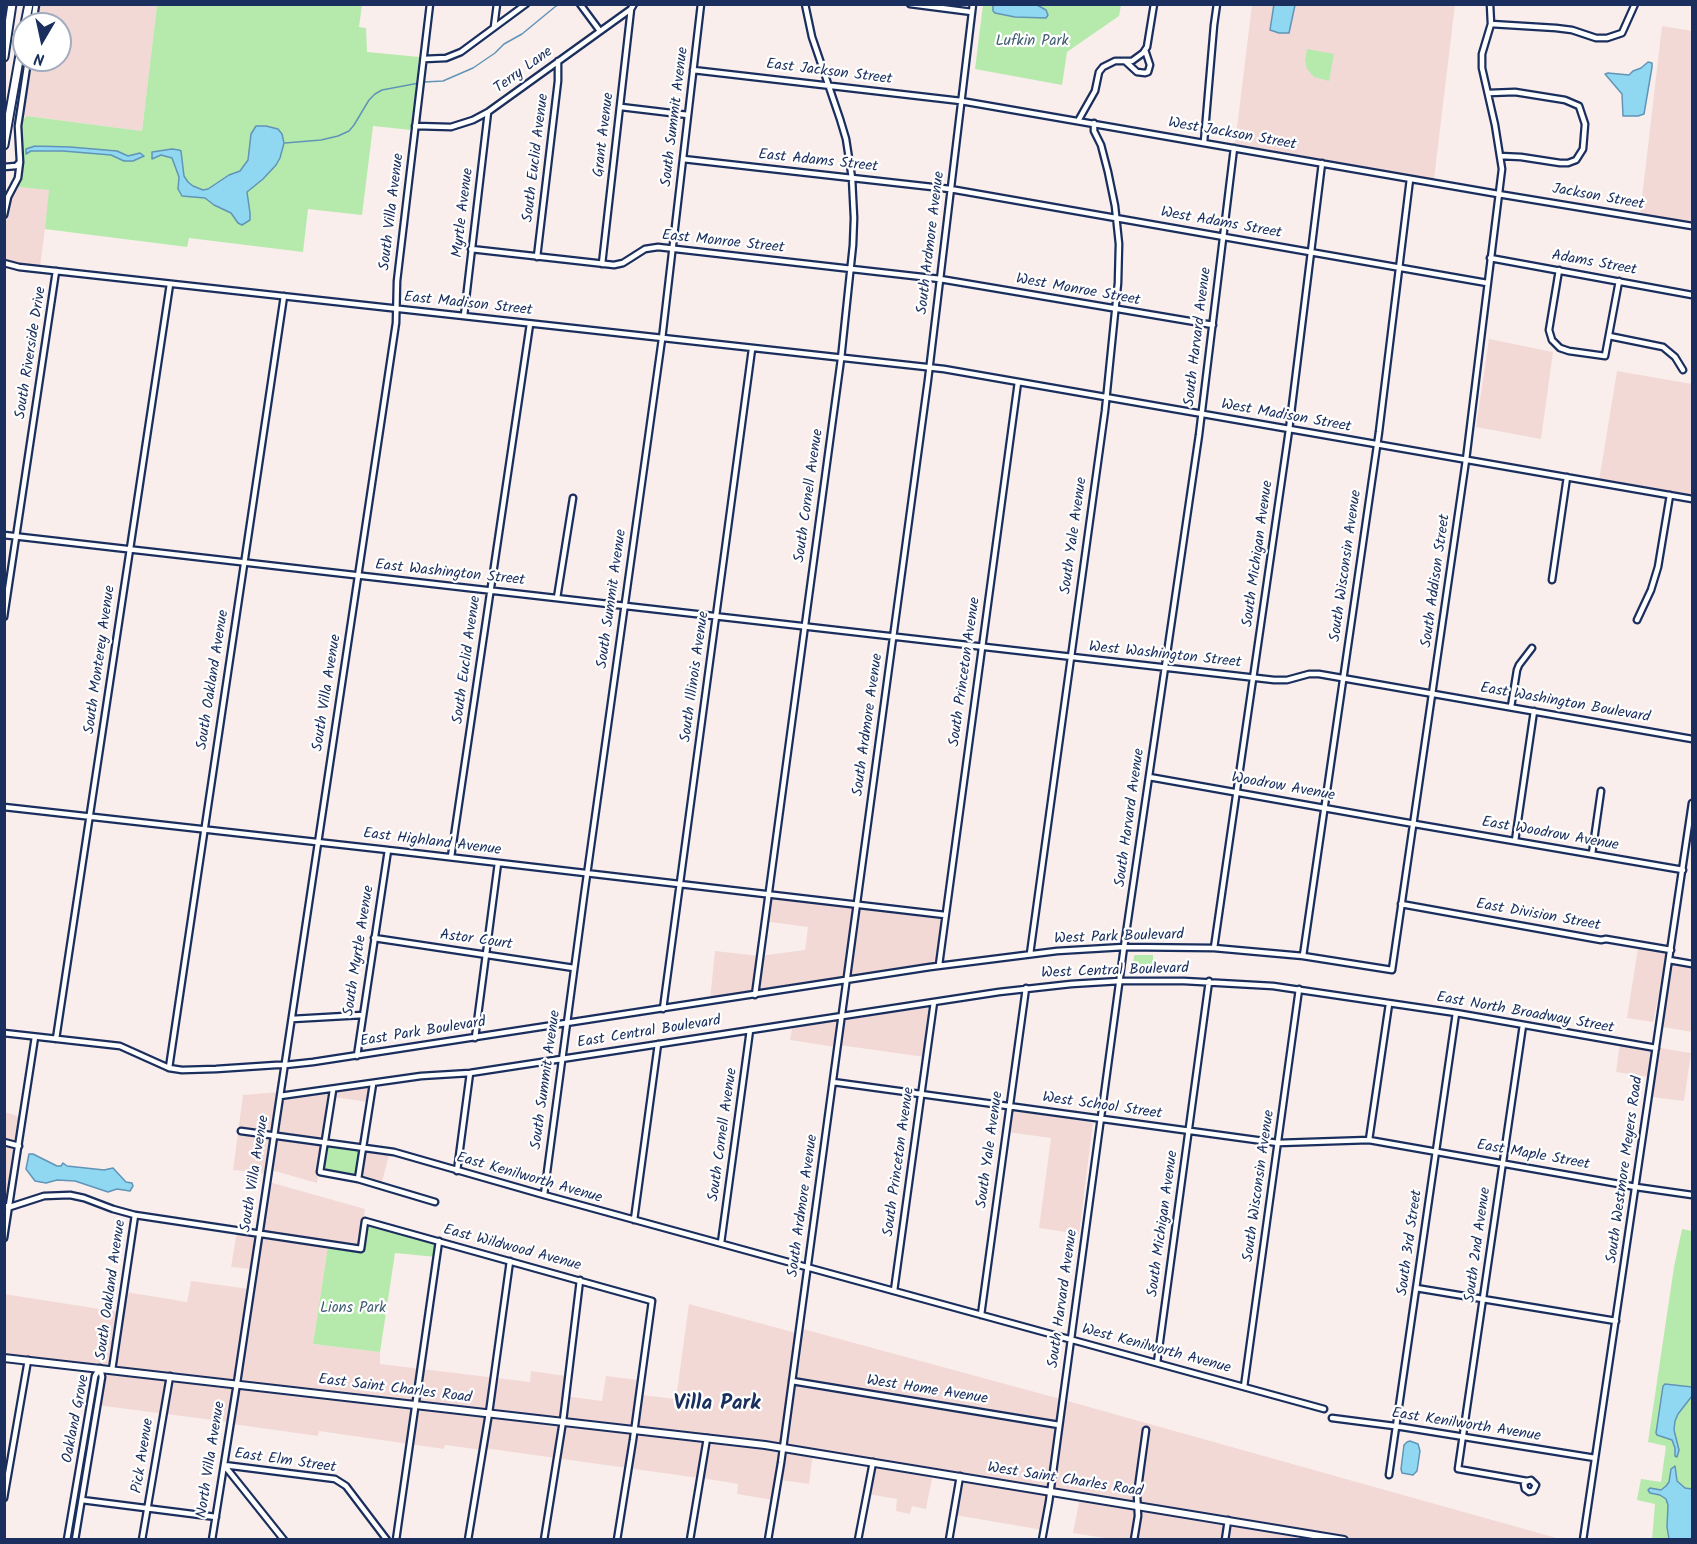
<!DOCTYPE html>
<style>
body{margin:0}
#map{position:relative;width:1697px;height:1544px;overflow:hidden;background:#f9eeec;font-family:Kalam,sans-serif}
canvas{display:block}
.frame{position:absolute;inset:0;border:6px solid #1b2f5e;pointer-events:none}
.north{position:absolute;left:12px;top:12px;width:60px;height:60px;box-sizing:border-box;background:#fff;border:2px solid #a4acbf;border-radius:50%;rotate:189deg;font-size:16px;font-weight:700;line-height:24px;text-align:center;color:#1b2f5e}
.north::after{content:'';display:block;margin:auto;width:21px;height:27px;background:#1b2f5e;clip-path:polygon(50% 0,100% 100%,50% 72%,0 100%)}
</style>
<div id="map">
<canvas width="1697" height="1544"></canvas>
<div class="frame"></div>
<div class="north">N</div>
</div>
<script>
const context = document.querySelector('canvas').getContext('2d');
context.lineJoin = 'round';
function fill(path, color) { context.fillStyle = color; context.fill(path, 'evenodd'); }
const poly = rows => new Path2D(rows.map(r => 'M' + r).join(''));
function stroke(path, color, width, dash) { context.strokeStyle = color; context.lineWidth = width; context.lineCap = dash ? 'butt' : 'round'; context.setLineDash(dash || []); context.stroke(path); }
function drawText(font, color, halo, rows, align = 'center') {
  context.font = font + ' Kalam,sans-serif'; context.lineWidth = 4.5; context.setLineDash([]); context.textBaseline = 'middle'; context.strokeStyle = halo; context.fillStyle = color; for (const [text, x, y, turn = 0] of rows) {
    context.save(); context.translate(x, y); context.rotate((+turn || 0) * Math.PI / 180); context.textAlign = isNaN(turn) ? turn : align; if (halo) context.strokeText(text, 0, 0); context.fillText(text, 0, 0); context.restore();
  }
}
fill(poly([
 [39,5,157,5,142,131,27,116,23,118,31,60,60,60,60,24,36,24],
 [1252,5,1455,5,1434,179,1235,144],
 [1662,26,1692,31,1692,224,1640,215],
 [18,187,50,190,40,267,10,263,5,259,5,233,8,203,12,193],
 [1489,339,1553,352,1541,439,1476,427],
 [1617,371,1692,384,1692,496,1599,481],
 [767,892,948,914,940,964,710,1000,715,951,759,956,805,950,808,927,763,921],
 [1639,942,1669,948,1653,1022,1627,1018],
 [1673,957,1692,962,1692,1032,1663,1027],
 [933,1003,925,1057,839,1045,844,1016],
 [841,1017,836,1047,790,1040,793,1024],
 [1620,1043,1654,1049,1650,1077,1616,1072],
 [1660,1048,1691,1053,1684,1101,1652,1097],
 [371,1085,369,1102,333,1097,334,1091],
 [331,1091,317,1183,271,1170,281,1097],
 [279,1092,267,1174,233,1170,243,1095],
 [1010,1107,1093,1123,1079,1234,1039,1228,1051,1138,1007,1132],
 [4,1112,21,1117,8,1205,4,1204],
 [365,1148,390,1152,381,1185,360,1178],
 [269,1182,365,1209,359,1247,261,1232],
 [237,1231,258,1234,252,1269,231,1267],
 [261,1235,328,1246,313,1344,380,1352,380,1364,530,1382,531,1371,566,1376,564,1396,602,1401,606,1376,638,1380,632,1427,239,1382],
 [191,1281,249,1289,235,1382,114,1369,126,1292,187,1302],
 [4,1294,119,1312,111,1368,5,1356],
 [689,1304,796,1333,803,1329,1064,1400,1560,1539,1352,1539,782,1444,636,1428,640,1395,676,1399],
 [101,1371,235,1385,229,1422,96,1405],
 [238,1385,487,1414,482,1450,445,1445,444,1449,319,1431,318,1436,232,1424],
 [490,1414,706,1439,699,1478,484,1448],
 [708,1440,782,1449,773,1500,737,1494,738,1484,702,1478],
 [785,1450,813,1454,809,1484,780,1480],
 [874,1464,933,1473,926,1509,912,1506,910,1514,896,1511,897,1499,868,1494],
 [961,1478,1049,1492,1043,1530,955,1515],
 [1080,1497,1136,1507,1132,1539,1110,1539,1073,1533],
 [1139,1507,1309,1535,1309,1540,1135,1540]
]), '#f2d9d6');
fill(poly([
 [157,5,362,5,359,27,366,28,367,52,419,57,411,130,373,126,362,215,308,209,303,252,189,238,187,247,45,229,49,190,18,187,21,181,24,155,21,128,22,120,27,116,142,131],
 [983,5,1121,5,1119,16,1067,52,1062,85,975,69],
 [1307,49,1334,54,1329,81,1314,77,1307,69,1305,61],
 [1135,955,1153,955,1153,964,1134,965,1133,963,1134,956],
 [326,1143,362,1149,358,1178,322,1171],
 [368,1224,438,1243,436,1257,395,1253,380,1352,313,1344,328,1246,363,1251],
 [1682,1229,1692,1231,1692,1539,1652,1539,1655,1504,1637,1500,1641,1479,1661,1482,1666,1446,1648,1442,1674,1267]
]), '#b6eaac');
const water = poly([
 [1274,4,1295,5,1289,33,1279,33,1270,30,1274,4],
 [993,5,1037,5,1046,10,1048,15,1046,18,1015,17,995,13,993,11,993,5],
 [1648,62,1652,63,1652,67,1644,114,1638,116,1623,116,1622,94,1605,74,1608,73,1629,75,1633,71,1641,68,1648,62],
 [256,126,266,126,278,129,282,134,284,143,280,158,276,165,263,179,247,192,250,213,250,220,242,225,238,223,231,213,214,205,205,198,182,196,178,189,179,177,172,158,161,155,152,159,152,152,172,149,179,150,181,151,184,176,188,182,193,186,203,190,208,189,229,175,240,171,248,160,251,134,256,126],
 [35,146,70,147,117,151,128,156,140,153,144,156,133,161,124,161,111,155,63,151,31,151,26,154,26,149,35,146],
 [29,1154,33,1154,57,1166,61,1166,63,1163,67,1166,104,1170,113,1168,126,1182,132,1183,133,1186,130,1191,117,1189,108,1192,75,1181,57,1180,46,1183,35,1181,26,1169,29,1154],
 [1665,1384,1692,1387,1692,1396,1678,1414,1675,1421,1674,1430,1679,1450,1677,1457,1675,1456,1675,1448,1672,1440,1657,1435,1656,1433,1663,1386,1665,1384],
 [1410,1441,1418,1444,1420,1451,1417,1471,1413,1475,1402,1473,1401,1469,1404,1445,1407,1442,1410,1441],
 [1675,1466,1677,1481,1685,1488,1692,1489,1692,1539,1669,1539,1667,1527,1668,1505,1666,1499,1660,1495,1650,1493,1648,1490,1650,1488,1661,1490,1666,1486,1669,1482,1671,1469,1675,1466]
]);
fill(water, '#90d8f1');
stroke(water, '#6194b6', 1.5);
stroke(poly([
 [424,82,443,81,473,68,495,53,504,44,522,34,556,6,560,4],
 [285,143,321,140,338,136,349,131,354,125,369,100,375,94,382,90,419,83]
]), '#6194b6', 1.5);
const minor = poly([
 [580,4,600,31],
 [910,4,972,12],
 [33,24,36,4],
 [1491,24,1556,28,1572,30,1596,38,1607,38,1622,33,1635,4],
 [494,27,497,4],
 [424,59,446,58,461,52,526,4],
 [1125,61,1137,72,1145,73,1148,72,1150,65,1145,50],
 [693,70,961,101,1498,194,1692,226],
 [1489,93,1515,92,1565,100,1579,106,1585,124,1583,149,1576,160,1568,163,1560,163,1521,157,1500,156],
 [621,107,688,115],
 [1078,121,1095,91,1099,72,1103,67,1115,61,1132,61,1143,53,1147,47,1154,4],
 [415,126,451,127,473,120,488,112,631,9,634,4],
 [1204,142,1214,25,1217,4],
 [683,159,950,189,1487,283],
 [4,167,16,166,20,162,18,126,28,60],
 [4,215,8,197,18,178,20,162],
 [471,249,614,265,623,263,645,249,658,247,940,279,1213,325],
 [537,257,558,81,558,61],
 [1490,258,1692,295],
 [4,263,19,267,944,369,1692,499],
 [602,264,631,9],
 [1559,270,1549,330,1552,340,1560,348,1569,351,1605,356,1619,281],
 [464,316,488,112],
 [1609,336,1663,347,1675,357,1683,370],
 [4,535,1274,680,1287,680,1309,674,1319,674,1692,739],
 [1552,580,1567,477],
 [557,598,573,498],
 [4,617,56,271],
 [1637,620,1651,590,1658,567,1670,495],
 [1511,707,1517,670,1519,665,1532,648],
 [1149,777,1403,822,1683,870],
 [4,807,388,850,945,915],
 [1515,841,1534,711],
 [1592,854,1601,791],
 [451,857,530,324],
 [1401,904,1601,940,1606,939,1671,950],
 [374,938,574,968],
 [1214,948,1289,430,1322,163],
 [1030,954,1105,411,1118,283,1119,244,1115,206,1108,172,1101,145,1094,131,1094,123],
 [1303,956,1379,432,1410,179],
 [1669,960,1692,964],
 [939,965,1018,382],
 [755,995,841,359,853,245,854,218,852,178,846,139,840,119,812,37,805,4],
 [663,1009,752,349],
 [292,1019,363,1015],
 [1523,1025,1458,1469,1527,1481,1531,1480,1536,1485,1533,1491,1529,1492,1525,1489,1524,1484,1527,1481],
 [4,1033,120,1046,169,1068,182,1070,216,1069,276,1065,285,1065,313,1062,930,967,1057,951,1124,947,1214,948,1303,956,1392,970,1466,460,1502,169,1495,125,1482,68,1482,54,1491,24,1490,4],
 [475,1038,498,863],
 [56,1039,170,284],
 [357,1056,388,850],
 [169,1068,284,296],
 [833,1082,1278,1143,1369,1140,1636,1187,1692,1195],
 [333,1090,320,1172,358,1179,435,1202],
 [280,1096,421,1076,470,1073,999,992,1071,984,1120,981,1184,981,1273,986,1456,1013,1656,1048],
 [241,1131,394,1152,544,1195,1324,1409],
 [1369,1140,1389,1004],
 [4,1142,19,1146],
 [457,1171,470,1073],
 [358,1179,373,1084],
 [544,1195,584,896,662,339,701,4],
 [4,1206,10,1207,44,1196,70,1195,84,1198,113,1209,135,1215,361,1249,365,1221,652,1301,633,1440,617,1540],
 [634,1220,658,1044],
 [4,1238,35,1037],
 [721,1243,750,1030],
 [1416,1288,1616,1321],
 [894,1291,934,1002],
 [981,1315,1026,988],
 [1157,1363,1209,981],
 [112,1370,135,1215],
 [792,1381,1059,1425],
 [1244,1387,1299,989],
 [1332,1418,1402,1427,1595,1458],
 [224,1465,335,1479,346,1486,387,1540],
 [224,1465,284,1540],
 [1389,1475,1456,1013],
 [4,1498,28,1360],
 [82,1500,216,1517],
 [67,1540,95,1376,100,1368],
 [75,1540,102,1377,100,1368],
 [142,1540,170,1376],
 [212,1540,237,1383,396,323,397,281,430,4],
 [396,1540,439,1241],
 [468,1540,489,1413,510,1261],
 [544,1540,563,1421,580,1280],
 [690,1540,707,1438],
 [768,1540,781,1463,928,380,973,4],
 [858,1540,873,1462],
 [949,1540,960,1476],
 [1042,1540,1049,1502,1124,947,1199,435,1234,148],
 [1134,1540,1138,1516,1137,1495,1146,1430],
 [1225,1540,1228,1520],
 [1583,1540,1692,803]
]);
const major = poly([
 [4,1358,765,1445,1344,1540]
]);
const highway = poly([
 [25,24,29,4],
 [4,57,12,4],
 [4,145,24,32]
]);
stroke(minor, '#1b2f5e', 9);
stroke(major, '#1b2f5e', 10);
stroke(highway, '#1b2f5e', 11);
stroke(minor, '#fff', 4.5);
stroke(major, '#fff', 6);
stroke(highway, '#fff', 7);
drawText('15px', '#425e72', '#fff', [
 ["Lufkin Park",1032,42],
 ["Lions Park",353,1309]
]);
drawText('15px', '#1b2f5e', '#fff', [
 ["Terry Lane",524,71,-36],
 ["East Jackson Street",829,73,7],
 ["South Summit Avenue",676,117,-83],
 ["Grant Avenue",605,135,-83],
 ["West Jackson Street",1232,135,10],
 ["South Euclid Avenue",537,158,-83],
 ["East Adams Street",818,162,6],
 ["Jackson Street",1598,198,10],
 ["South Villa Avenue",393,212,-83],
 ["Myrtle Avenue",464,213,-83],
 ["West Adams Street",1221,224,10],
 ["East Monroe Street",723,243,6],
 ["South Ardmore Avenue",932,243,-83],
 ["Adams Street",1594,264,10],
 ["West Monroe Street",1078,291,10],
 ["East Madison Street",468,305,6],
 ["South Harvard Avenue",1199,337,-83],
 ["South Riverside Drive",32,353,-81],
 ["West Madison Street",1286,417,10],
 ["South Cornell Avenue",810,496,-82],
 ["South Yale Avenue",1075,536,-82],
 ["South Michigan Avenue",1259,554,-82],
 ["South Wisconsin Avenue",1347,566,-82],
 ["East Washington Street",450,574,6],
 ["South Addison Street",1437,581,-82],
 ["South Summit Avenue",613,599,-82],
 ["West Washington Street",1165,656,6],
 ["South Monterey Avenue",101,660,-82],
 ["South Euclid Avenue",468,660,-82],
 ["South Princeton Avenue",966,672,-82],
 ["South Illinois Avenue",696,677,-82],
 ["South Oakland Avenue",214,680,-81],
 ["South Villa Avenue",328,693,-81],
 ["East Washington Boulevard",1565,704,10],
 ["South Ardmore Avenue",869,725,-82],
 ["Woodrow Avenue",1283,788,10],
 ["South Harvard Avenue",1131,818,-82],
 ["East Woodrow Avenue",1550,835,10],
 ["East Highland Avenue",432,843,7],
 ["East Division Street",1538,916,10],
 ["West Park Boulevard",1119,938,-2],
 ["Astor Court",476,941,8],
 ["South Myrtle Avenue",360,951,-81],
 ["West Central Boulevard",1115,972,-2],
 ["East North Broadway Street",1525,1014,10],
 ["East Park Boulevard",423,1033,-9],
 ["East Central Boulevard",649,1033,-9],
 ["South Summit Avenue",547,1080,-82],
 ["West School Street",1102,1107,8],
 ["South Cornell Avenue",724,1135,-82],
 ["South Yale Avenue",991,1150,-82],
 ["East Maple Street",1533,1156,10],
 ["South Princeton Avenue",900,1162,-82],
 ["South Westmore Meyers Road",1626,1170,-82],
 ["South Villa Avenue",256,1174,-81],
 ["East Kenilworth Avenue",529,1179,16],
 ["South Wisconsin Avenue",1260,1186,-82],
 ["South Ardmore Avenue",804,1206,-82],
 ["South Michigan Avenue",1164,1224,-82],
 ["South 3rd Street",1411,1243,-82],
 ["South 2nd Avenue",1479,1245,-82],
 ["East Wildwood Avenue",512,1249,15],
 ["South Oakland Avenue",112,1290,-82],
 ["South Harvard Avenue",1064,1299,-82],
 ["West Kenilworth Avenue",1156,1350,15],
 ["East Saint Charles Road",395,1390,7],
 ["West Home Avenue",927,1391,9],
 ["Oakland Grove",77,1419,-79],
 ["East Kenilworth Avenue",1466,1426,9],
 ["Pick Avenue",144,1456,-81],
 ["North Villa Avenue",212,1460,-81],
 ["East Elm Street",285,1462,8],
 ["West Saint Charles Road",1065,1481,9]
]);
drawText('bold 21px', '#1b2f5e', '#fff', [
 ["Villa Park",717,1405]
]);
</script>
